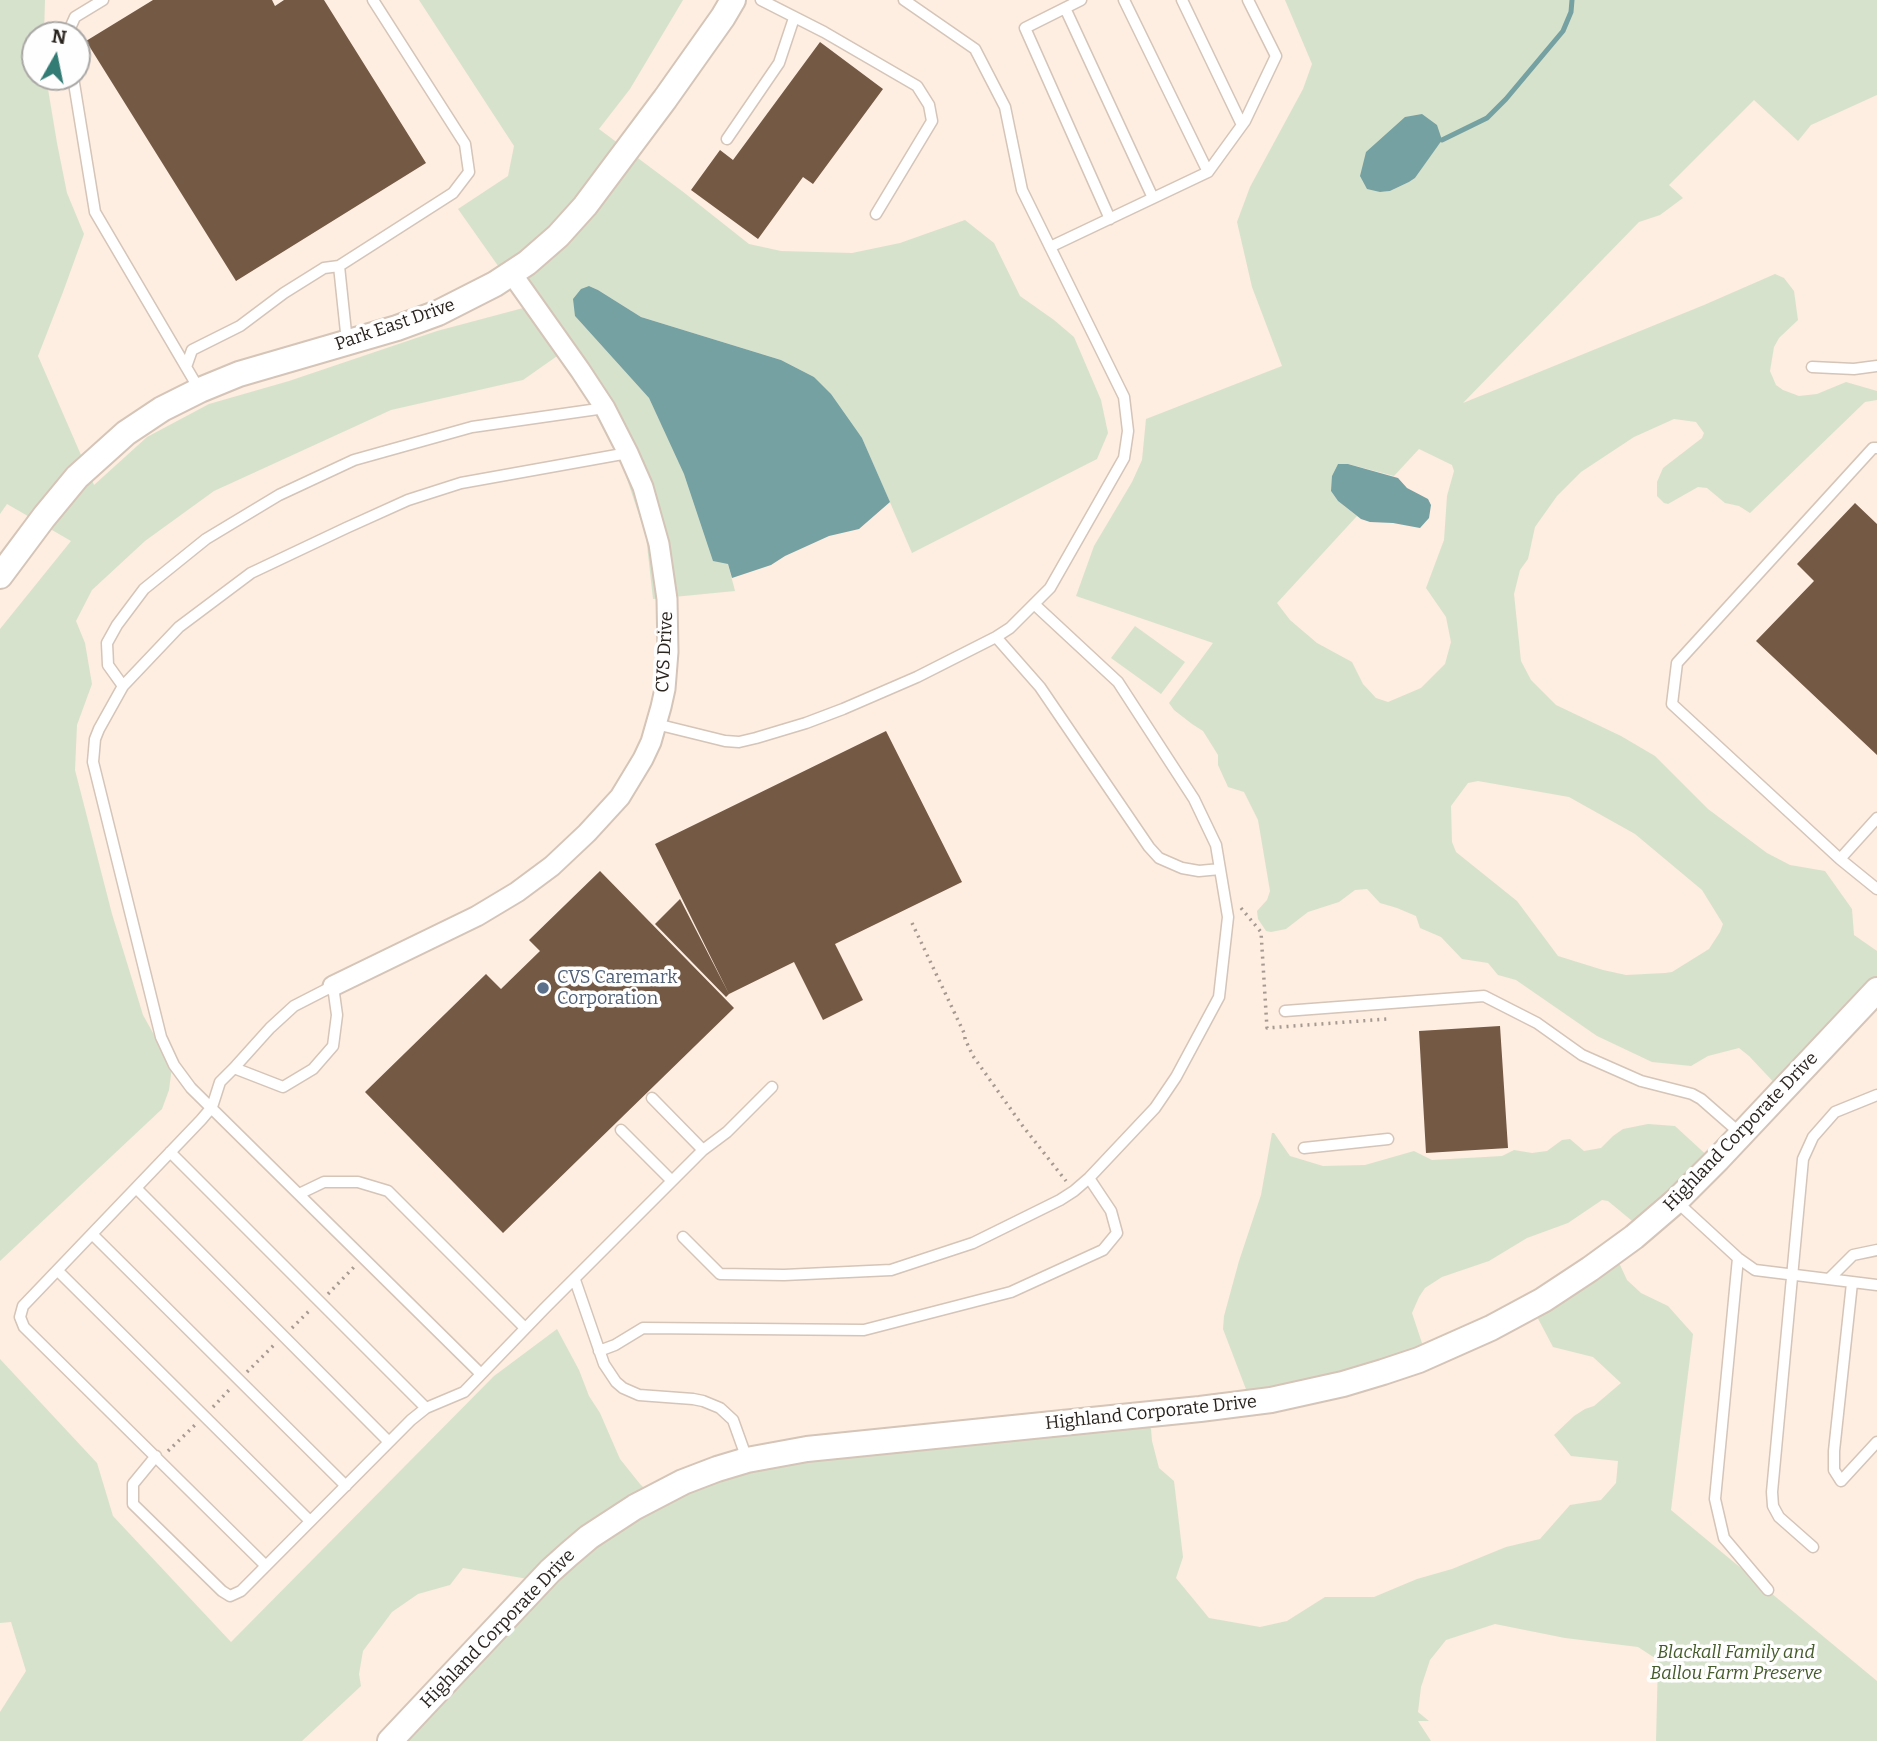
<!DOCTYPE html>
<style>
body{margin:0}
#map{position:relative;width:1877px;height:1741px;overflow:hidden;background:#feede1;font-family:Bitter,serif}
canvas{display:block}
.north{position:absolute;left:21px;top:21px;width:70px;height:70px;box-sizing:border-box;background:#fefefe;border:2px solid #a9a7a5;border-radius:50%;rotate:9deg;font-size:19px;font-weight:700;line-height:28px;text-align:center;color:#2a241f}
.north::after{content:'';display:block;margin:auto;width:24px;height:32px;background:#337b75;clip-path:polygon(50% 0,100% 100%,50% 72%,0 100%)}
</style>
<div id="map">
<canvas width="1877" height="1741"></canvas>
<div class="north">N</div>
</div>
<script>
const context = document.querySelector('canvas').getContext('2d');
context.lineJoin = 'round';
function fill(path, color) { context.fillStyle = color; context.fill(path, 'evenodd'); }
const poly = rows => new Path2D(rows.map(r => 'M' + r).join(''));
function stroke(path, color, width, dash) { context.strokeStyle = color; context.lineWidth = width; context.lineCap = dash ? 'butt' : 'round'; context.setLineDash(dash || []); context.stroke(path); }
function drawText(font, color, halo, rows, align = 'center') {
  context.font = font + ' Bitter,serif'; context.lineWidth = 7; context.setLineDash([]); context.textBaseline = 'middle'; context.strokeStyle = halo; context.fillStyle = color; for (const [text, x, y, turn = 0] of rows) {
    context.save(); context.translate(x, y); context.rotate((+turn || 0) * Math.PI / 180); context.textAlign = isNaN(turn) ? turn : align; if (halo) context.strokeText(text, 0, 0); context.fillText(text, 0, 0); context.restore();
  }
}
fill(poly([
 [0,0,45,0,44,35,35,35,35,77,46,77,57,143,67,193,84,234,63,292,38,356,94,485,147,437,209,404,289,381,437,331,527,307,458,209,508,176,514,146,419,0,683,0,630,89,599,129,682,191,749,244,781,251,852,253,900,243,965,220,994,243,1020,296,1054,320,1074,337,1101,400,1108,433,1097,459,912,553,862,438,814,377,781,360,641,317,598,290,589,286,575,316,649,398,728,564,735,591,653,599,646,536,624,470,600,423,560,354,523,380,391,410,214,491,145,541,92,590,76,621,85,643,92,684,77,725,75,770,112,914,143,1015,172,1067,169,1090,162,1109,0,1261,0,629,71,541,7,504,0,514],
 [1285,0,1877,0,1877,95,1811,125,1798,141,1754,100,1669,185,1683,198,1660,215,1639,222,1463,403,1704,305,1775,274,1784,278,1794,291,1798,320,1779,338,1774,347,1770,371,1776,385,1783,390,1799,396,1817,394,1846,382,1877,391,1877,400,1865,402,1750,513,1739,506,1725,503,1707,488,1698,487,1668,504,1664,503,1657,496,1657,482,1663,468,1702,438,1704,433,1696,422,1674,419,1634,437,1581,472,1557,496,1535,527,1528,559,1520,570,1514,594,1521,661,1531,680,1556,705,1621,736,1655,756,1708,809,1767,853,1790,865,1825,871,1852,909,1854,935,1877,951,1877,993,1781,1090,1749,1056,1739,1048,1708,1056,1691,1066,1652,1062,1597,1036,1516,980,1498,975,1488,963,1462,959,1441,937,1420,928,1416,916,1397,908,1380,903,1367,889,1355,890,1339,902,1308,912,1286,929,1271,932,1266,931,1258,919,1257,911,1267,900,1270,891,1258,820,1244,792,1228,787,1218,765,1218,755,1203,731,1192,724,1174,710,1169,703,1213,643,1076,596,1094,546,1132,482,1142,460,1146,419,1282,366,1252,287,1237,222,1250,187,1303,89,1312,64],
 [1441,140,1415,178,1409,182,1390,191,1380,192],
 [1419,449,1452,465,1454,471,1447,496,1444,540,1426,588,1446,617,1451,642,1445,664,1421,688,1388,702,1376,698,1363,684,1352,662,1317,643,1290,620,1277,603,1357,516,1338,501,1331,491,1338,464,1348,464,1394,476],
 [1478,781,1569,797,1635,834,1702,890,1723,924,1720,932,1709,949,1672,972,1665,973,1626,975,1603,970,1558,956,1517,901,1456,852,1452,842,1451,806,1468,783],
 [1135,626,1185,662,1161,694,1111,658],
 [1648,1124,1675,1126,1712,1160,1643,1230,1608,1201,1602,1200,1568,1223,1527,1238,1489,1261,1442,1277,1425,1288,1419,1297,1412,1313,1426,1355,1252,1405,1223,1329,1224,1316,1239,1261,1261,1195,1272,1133,1274,1133,1290,1156,1323,1166,1365,1165,1414,1151,1432,1160,1502,1156,1514,1150,1532,1153,1547,1151,1562,1140,1570,1139,1584,1151,1601,1148,1613,1136,1623,1129],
 [1614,1252,1627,1280,1641,1293,1668,1306,1693,1334,1671,1510,1877,1681,1877,1741,1656,1741,1658,1660,1638,1647,1565,1638,1495,1624,1446,1640,1430,1660,1421,1687,1418,1712,1429,1721,1418,1721,1431,1741,390,1741,540,1581,463,1568,450,1585,418,1594,392,1612,363,1651,359,1674,361,1686,302,1741,0,1741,0,1712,26,1671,11,1622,0,1623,0,1359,97,1463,113,1516,231,1642,494,1376,557,1329,579,1370,589,1396,600,1413,620,1459,640,1484,656,1500,750,1465,1148,1422,1151,1429,1152,1441,1159,1468,1174,1481,1183,1557,1176,1578,1209,1618,1260,1627,1287,1621,1325,1597,1374,1597,1417,1579,1452,1569,1506,1547,1540,1539,1570,1505,1601,1500,1616,1483,1618,1461,1571,1456,1554,1435,1574,1416,1585,1409,1594,1406,1621,1383,1593,1357,1553,1347,1534,1311]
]), '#d7e2cc');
fill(poly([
 [1422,114,1437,125,1442,140,1415,178,1409,182,1390,191,1380,192,1367,189,1360,176,1366,152,1405,117],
 [589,286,598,290,641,317,781,360,814,377,831,394,862,438,890,502,859,529,829,536,785,556,771,565,732,578,728,564,713,561,684,474,649,398,575,316,573,299,581,289],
 [1338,464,1348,464,1398,478,1407,488,1428,499,1431,505,1429,518,1420,528,1393,523,1370,522,1361,519,1338,501,1331,491,1332,476]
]), '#75a1a2');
stroke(poly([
 [1442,140,1487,118,1506,99,1563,31,1571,12,1572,0]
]), '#75a1a2', 5);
fill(poly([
 [153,0,272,0,275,6,284,0,324,0,426,163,236,281,86,41],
 [820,42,883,89,813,184,803,177,758,239,691,190,720,150,733,160],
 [1855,503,1877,524,1877,755,1756,641,1814,581,1797,564],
 [886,731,962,882,835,944,863,1000,823,1020,794,962,729,994,655,844],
 [600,871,734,1008,503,1233,365,1092,486,974,501,989,540,951,529,940],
 [680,899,729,994,726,997,655,924],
 [1500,1026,1508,1148,1426,1153,1419,1031]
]), '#745944');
const service = poly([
 [761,0,824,32,917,86,929,105,932,121,876,214],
 [1081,0,1025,28,1110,219],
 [1124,0,1208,172],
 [1182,0,1242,125],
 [1065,8,1153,198],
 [67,35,75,17,103,0],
 [73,77,95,212,199,389],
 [727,139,779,63,794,18],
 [1050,247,1208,172,1245,121,1276,56,1248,0],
 [339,266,347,342],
 [186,367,192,350,240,326,284,293,324,268,339,266,453,193,469,172,465,144,373,0],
 [1812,367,1854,369,1877,366],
 [1877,448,1873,448,1677,663,1672,704,1840,859,1877,889],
 [996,637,1040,687,1149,847,1159,858,1182,868,1199,871,1220,869],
 [123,686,179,627,251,573,346,528,408,500,461,483,628,453],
 [656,724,725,741,739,742,756,738,806,723,843,709,917,677,996,637,1010,628,1050,588,1124,458,1128,431,1124,397,1022,190,1005,107,975,49,904,0],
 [1840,859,1877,818],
 [1285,1011,1484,996,1537,1023,1582,1055,1641,1081,1692,1094,1701,1099,1741,1134],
 [234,1068,283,1087,313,1069,333,1046,337,1015,333,986,294,1006,270,1028,234,1068,220,1082,212,1107,201,1120,23,1306,20,1317,24,1327,266,1566],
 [652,1098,703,1150],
 [621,1130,672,1181],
 [1304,1148,1388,1139],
 [170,1152,426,1408],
 [136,1188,389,1442],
 [299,1194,324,1182,358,1182,388,1191,525,1328],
 [1677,1202,1738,1258,1755,1270,1877,1285],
 [92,1234,346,1486],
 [683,1237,720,1274,784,1275,891,1270,973,1243,1060,1200,1074,1191,1089,1178,1155,1108,1176,1077,1219,997,1228,917,1216,845,1194,799,1118,682,1034,604],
 [1738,1258,1715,1499,1724,1538,1768,1590],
 [58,1271,310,1521],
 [1829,1279,1853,1255,1877,1250],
 [575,1280,604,1364,616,1382,623,1388,639,1395,693,1399,703,1401,720,1408,733,1420,747,1459],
 [1852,1283,1834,1451,1834,1470,1841,1481,1877,1442],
 [599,1351,615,1345,643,1328,864,1330,1011,1292,1103,1250,1117,1233,1111,1211,1089,1178],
 [481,1374,191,1088,174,1065,161,1037,93,762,95,739,99,729,123,686,108,665,107,643,117,625,144,589,206,539,279,495,354,460,472,427,605,408],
 [156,1456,133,1484,133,1504,222,1591,230,1596,241,1591,411,1420,426,1408,464,1392,544,1309,703,1150,727,1132,772,1087],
 [1813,1547,1779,1517,1773,1506,1772,1492,1803,1159,1813,1137,1835,1112,1877,1095]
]);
const minor = poly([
 [333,986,477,916,517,892,552,866,587,833,620,797,643,759,651,742,661,707,665,689,668,652,667,599,659,544,643,487,628,453,605,408,580,370,512,274]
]);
const tertiary = poly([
 [0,576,44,517,77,477,126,433,162,409,200,390,239,374,397,328,438,313,495,284,527,263,558,236,585,206,665,99,723,17,733,0],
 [390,1741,550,1571,569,1554,589,1537,635,1507,683,1482,717,1469,747,1460,807,1449,1200,1409,1271,1400,1343,1384,1383,1372,1419,1360,1491,1328,1543,1300,1590,1269,1634,1237,1676,1201,1718,1159,1877,990]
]);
stroke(service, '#d5c4b8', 13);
stroke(minor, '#d5c4b8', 23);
stroke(tertiary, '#d5c4b8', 28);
stroke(poly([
 [1241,908,1261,932,1267,1028,1387,1019],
 [912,923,965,1035,965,1039,973,1056,1022,1125,1066,1181],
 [328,1294,354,1267],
 [292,1328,311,1309],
 [247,1372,274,1345],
 [213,1407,229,1390],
 [168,1451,195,1425]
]), '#a69a90', 3.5, [2, 5]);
stroke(service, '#fff', 10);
stroke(minor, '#fff', 19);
stroke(tertiary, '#fff', 24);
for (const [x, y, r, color] of [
 [543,988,7,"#5c6f8a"]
]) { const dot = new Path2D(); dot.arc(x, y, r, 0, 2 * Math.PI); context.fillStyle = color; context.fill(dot); stroke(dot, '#fefefe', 2.5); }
drawText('18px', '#2a241f', '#fefefe', [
 ["Park East Drive",395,325,-19],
 ["CVS Drive",665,652,-87],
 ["Highland Corporate Drive",1741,1132,-46],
 ["Highland Corporate Drive",1151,1413,-6],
 ["Highland Corporate Drive",498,1629,-46]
]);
drawText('18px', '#4e5e75', '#fefefe', [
 ["CVS Caremark",557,978],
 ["Corporation",557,999]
], 'left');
drawText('italic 18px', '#455b2b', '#fefefe', [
 ["Blackall Family and",1736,1653],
 ["Ballou Farm Preserve",1736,1674]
]);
</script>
